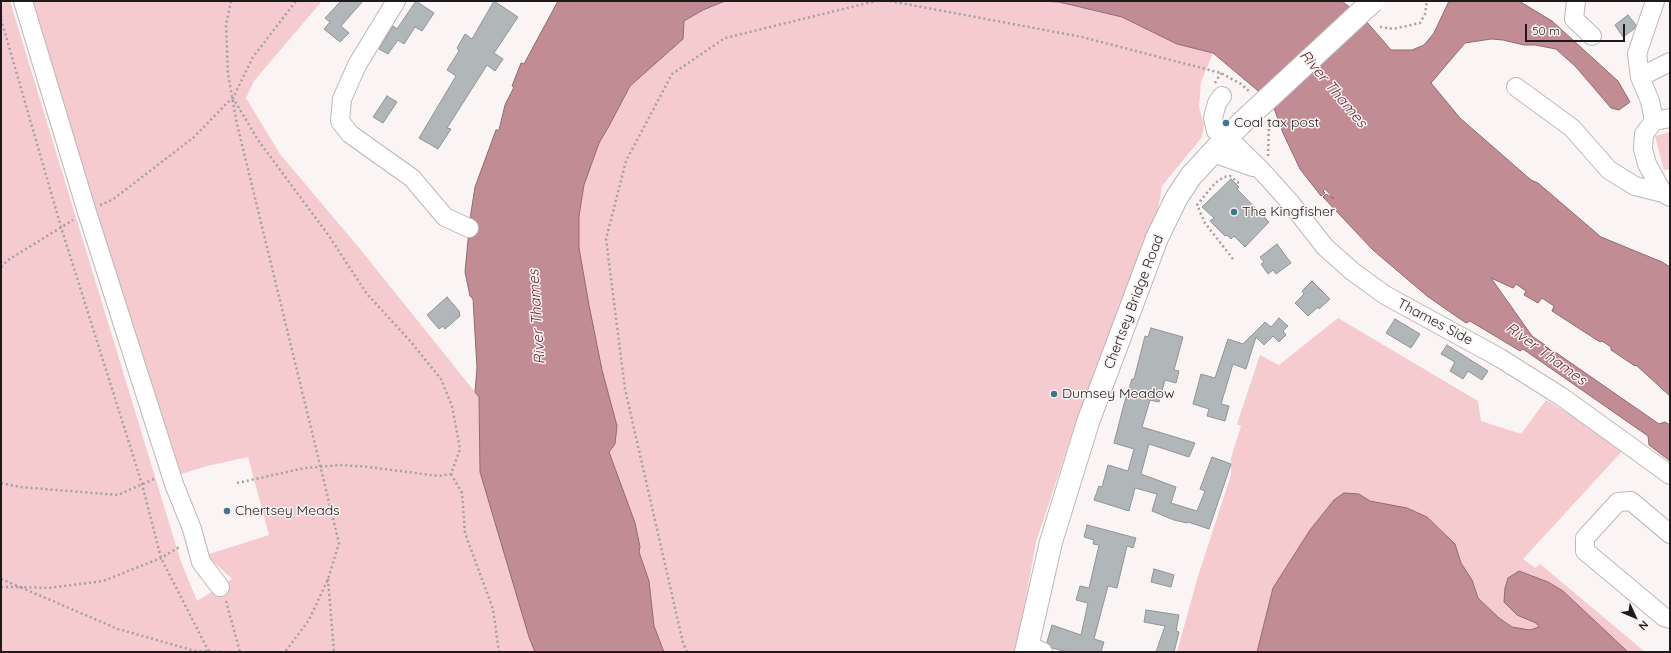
<!DOCTYPE html>
<style>
body{margin:0}
#map{position:relative;width:1671px;height:653px;overflow:hidden;background:#faf4f4;font-family:Quicksand,sans-serif}
canvas{display:block}
.frame{position:absolute;inset:0;border:2px solid #1c1a1a;pointer-events:none}
.north{position:absolute;left:1615px;top:597px;width:40px;height:40px;-webkit-text-stroke:3px #faf4f4;paint-order:stroke;rotate:134deg;font-size:11px;font-weight:700;line-height:16px;text-align:center;color:#1c1a1a}
.north::after{content:'';display:block;margin:auto;width:14px;height:18px;background:#1c1a1a;clip-path:polygon(50% 0,100% 100%,50% 72%,0 100%)}
.scale{position:absolute;left:1525px;top:24px;width:100px;height:18px;box-sizing:border-box;border:2px solid #1c1a1a;border-top:0;padding-left:5px;font-size:12px;line-height:14px;white-space:nowrap;color:#1c1a1a;-webkit-text-stroke:3px #faf4f4;paint-order:stroke}
</style>
<div id="map">
<canvas width="1671" height="653"></canvas>
<div class="frame"></div>
<div class="north">N</div>
<div class="scale">50 m</div>
</div>
<script>
const context = document.querySelector('canvas').getContext('2d');
context.lineJoin = 'round';
function fill(path, color) { context.fillStyle = color; context.fill(path, 'evenodd'); }
const poly = rows => new Path2D(rows.map(r => 'M' + r).join(''));
function stroke(path, color, width, dash) { context.strokeStyle = color; context.lineWidth = width; context.lineCap = dash ? 'butt' : 'round'; context.setLineDash(dash || []); context.stroke(path); }
function drawText(font, color, halo, rows, align = 'center') {
  context.font = font + ' Quicksand,sans-serif'; context.lineWidth = 3; context.setLineDash([]); context.textBaseline = 'middle'; context.strokeStyle = halo; context.fillStyle = color; for (const [text, x, y, turn = 0] of rows) {
    context.save(); context.translate(x, y); context.rotate((+turn || 0) * Math.PI / 180); context.textAlign = isNaN(turn) ? turn : align; if (halo) context.strokeText(text, 0, 0); context.fillText(text, 0, 0); context.restore();
  }
}
fill(poly([
 [1,1,10,1,181,562,197,601,232,579,206,555,269,535,248,457,207,466,178,475,95,217,95,204,88,198,28,1,322,1,254,81,246,98,280,154,360,249,479,397,480,472,545,652,1,652],
 [725,1,1059,2,1122,17,1177,44,1213,53,1201,82,1199,107,1204,125,1202,137,1162,186,1157,216,1074,428,1036,542,1016,652,664,652,654,626,649,581,639,552,640,547,609,452,615,444,617,426,602,370,589,305,579,248,579,216,584,186,599,143,609,126,630,86,683,39,684,21,703,10],
 [1670,132,1670,169,1664,170,1655,136],
 [1338,318,1478,401,1481,421,1521,434,1546,400,1625,448,1523,559,1535,568,1540,564,1645,652,1628,652,1563,591,1548,582,1519,571,1517,615,1536,623,1539,627,1530,630,1512,627,1499,618,1478,598,1472,580,1461,563,1455,544,1427,517,1407,508,1370,501,1359,494,1334,500,1310,530,1273,588,1257,652,1177,652,1198,576,1231,475,1231,458,1241,426,1237,424,1260,355,1279,365]
]), '#f5cbd0');
const water = poly([
 [558,1,725,1,703,10,684,21,683,39,630,86,609,126,599,143,584,185,579,216,579,248,589,305,602,370,617,426,615,444,609,452,635,523,640,547,639,552,649,581,654,626,664,652,535,652,529,637,480,472,479,397,475,392,477,368,473,299,470,296,465,272,470,219,475,187,496,130,499,130,505,105,514,87,512,86,521,63,524,64,558,1],
 [1038,1,1342,1,1366,21,1391,50,1412,50,1424,45,1434,33,1449,1,1519,1,1552,21,1618,81,1630,102,1619,110,1611,108,1576,67,1556,49,1535,45,1524,45,1503,40,1491,39,1465,43,1431,83,1460,118,1531,180,1538,183,1601,237,1662,262,1670,267,1670,396,1636,365,1635,366,1611,350,1611,347,1602,341,1600,342,1552,311,1554,306,1542,298,1538,303,1524,295,1526,291,1516,284,1513,288,1491,278,1532,336,1646,415,1659,424,1665,422,1670,425,1670,461,1649,445,1648,436,1523,349,1520,351,1470,321,1466,323,1427,296,1373,250,1323,197,1326,194,1334,199,1325,189,1323,191,1325,193,1321,196,1300,169,1283,133,1274,108,1275,107,1263,95,1213,53,1177,44,1122,17,1059,2,1038,1],
 [1344,493,1359,494,1370,501,1407,508,1427,517,1455,544,1461,563,1472,580,1478,598,1499,618,1512,627,1530,630,1539,627,1536,623,1517,615,1504,602,1505,588,1508,578,1519,571,1548,582,1563,591,1628,652,1257,652,1273,588,1310,530,1334,500,1344,493]
]);
fill(water, '#c28c94');
stroke(water, '#906a6f', 1);
const building = poly([
 [341,1,363,1,341,26,349,33,340,42,324,29,330,22,325,18,341,1],
 [416,1,434,13,422,31,415,27,404,44,398,40,388,54,379,49,393,26,397,29,416,1],
 [494,1,518,17,494,53,503,59,495,71,487,65,447,128,451,129,438,149,419,138,456,76,447,70,459,51,457,48,465,34,472,39,494,1],
 [1628,15,1636,25,1634,29,1623,37,1615,25,1628,15],
 [387,96,397,102,383,123,373,117,387,96],
 [1231,179,1239,187,1237,189,1269,222,1245,247,1234,236,1231,239,1227,235,1225,236,1210,221,1214,218,1202,207,1231,179],
 [1277,244,1291,263,1276,274,1273,270,1268,274,1261,264,1264,262,1260,257,1277,244],
 [1312,281,1330,299,1319,309,1318,307,1308,316,1295,303,1304,294,1302,291,1312,281],
 [447,297,459,311,460,316,445,329,443,326,439,329,427,315,447,297],
 [1279,318,1288,326,1283,331,1286,335,1279,342,1273,336,1264,345,1256,337,1246,369,1233,364,1221,404,1229,406,1225,421,1207,416,1209,409,1193,404,1201,374,1215,378,1228,339,1243,344,1265,322,1271,327,1279,318],
 [1395,319,1420,334,1411,348,1386,333,1395,319],
 [1151,328,1183,337,1174,370,1179,371,1176,383,1165,380,1159,402,1150,400,1142,427,1195,443,1189,457,1149,444,1141,474,1176,487,1171,503,1197,511,1205,491,1200,489,1212,457,1231,464,1209,529,1188,522,1187,523,1174,520,1152,511,1157,494,1135,488,1129,511,1094,500,1099,486,1102,487,1108,465,1128,471,1134,449,1114,443,1124,404,1132,379,1134,379,1145,336,1148,337,1151,328],
 [1447,345,1488,371,1482,380,1468,371,1463,379,1450,371,1455,362,1441,354,1447,345],
 [1087,525,1136,538,1133,548,1127,546,1117,588,1108,586,1094,639,1104,642,1101,652,1068,652,1052,648,1047,642,1052,625,1081,635,1088,603,1076,600,1080,586,1089,588,1099,545,1093,544,1094,540,1084,537,1087,525],
 [1154,569,1174,575,1171,587,1151,582,1154,569],
 [1146,610,1179,615,1176,631,1179,632,1174,652,1156,652,1165,626,1144,622,1146,610]
]);
fill(building, '#b1b6b9');
stroke(building, '#8f9496', 1);
const minor = poly([
 [23,1,87,212,174,484,192,529,201,562,220,587],
 [396,1,357,65,342,99,340,121,350,134,412,178,445,217,469,228],
 [1576,1,1574,19,1592,36],
 [1655,1,1637,54,1640,77,1650,101,1654,121,1644,134,1643,149,1647,164,1663,193,1670,197],
 [1640,77,1670,62],
 [1516,87,1572,128,1609,170,1635,186,1663,193],
 [1222,96,1217,103,1213,118,1216,131,1227,137,1260,169,1289,201,1325,247,1352,271,1385,295,1500,358,1562,397,1670,475],
 [1654,121,1670,118],
 [1208,157,1219,155,1253,167],
 [1670,534,1631,501,1618,502,1585,538,1585,551,1664,617,1670,619],
 [1027,645,1043,652]
]);
const major = poly([
 [1026,652,1051,542,1088,422,1157,238,1177,197,1191,176,1227,137,1249,116]
]);
stroke(minor, '#bdb7b8', 20);
stroke(major, '#bdb7b8', 24);
stroke(poly([
 [231,1,226,25,228,74,237,124,339,543,328,579,309,620,285,652],
 [890,1,1082,37,1221,73,1241,84,1250,92],
 [1,19,61,227,142,484,161,558,209,652],
 [1380,27,1393,29,1420,23,1425,14,1427,1],
 [1215,83,1221,73],
 [1268,156,1269,121],
 [100,205,112,200,193,138,232,98],
 [1233,259,1205,223,1197,205,1215,183,1224,177,1230,176,1241,185],
 [1,267,8,260,73,220],
 [451,474,462,493,465,533,493,609,499,652],
 [1,483,20,487,118,495,156,478],
 [237,483,305,468,341,465,369,467,438,476,451,474,460,449,452,406,441,379,411,342,367,294,329,236,258,140,233,98,253,57,296,1],
 [1,579,20,587,49,588,103,581,161,558,181,546],
 [328,579,334,652],
 [1,587,20,587,118,629,195,651,226,652],
 [226,601,240,652],
 [687,652,683,643,625,389,606,239,626,161,672,74,725,38,876,1]
]), '#a49f9f', 2.5, [2, 3]);
stroke(minor, '#fff', 18);
stroke(major, '#fff', 22);
const majorBridge = poly([
 [1249,116,1373,1]
]);
stroke(majorBridge, '#bdb7b8', 24, []);
stroke(majorBridge, '#fff', 22);
for (const [x, y, r, color] of [
 [1226,123,4,"#3d7690"],
 [1234,212,4,"#3d7690"],
 [1054,394,4,"#3d7690"],
 [227,511,4,"#3d7690"]
]) { const dot = new Path2D(); dot.arc(x, y, r, 0, 2 * Math.PI); context.fillStyle = color; context.fill(dot); stroke(dot, '#faf4f4', 1.5); }
drawText('14px', '#1c1a1a', '#faf4f4', [
 ["Coal tax post",1234,123],
 ["The Kingfisher",1242,212],
 ["Dumsey Meadow",1062,394],
 ["Chertsey Meads",235,511]
], 'left');
drawText('14px', '#1c1a1a', '#faf4f4', [
 ["Chertsey Bridge Road",1134,302,-69],
 ["Thames Side",1435,322,28]
]);
drawText('italic 15px', '#692635', '#faf4f4', [
 ["River Thames",1333,89,50],
 ["River Thames",537,317,-94],
 ["River Thames",1546,354,36]
]);
</script>
